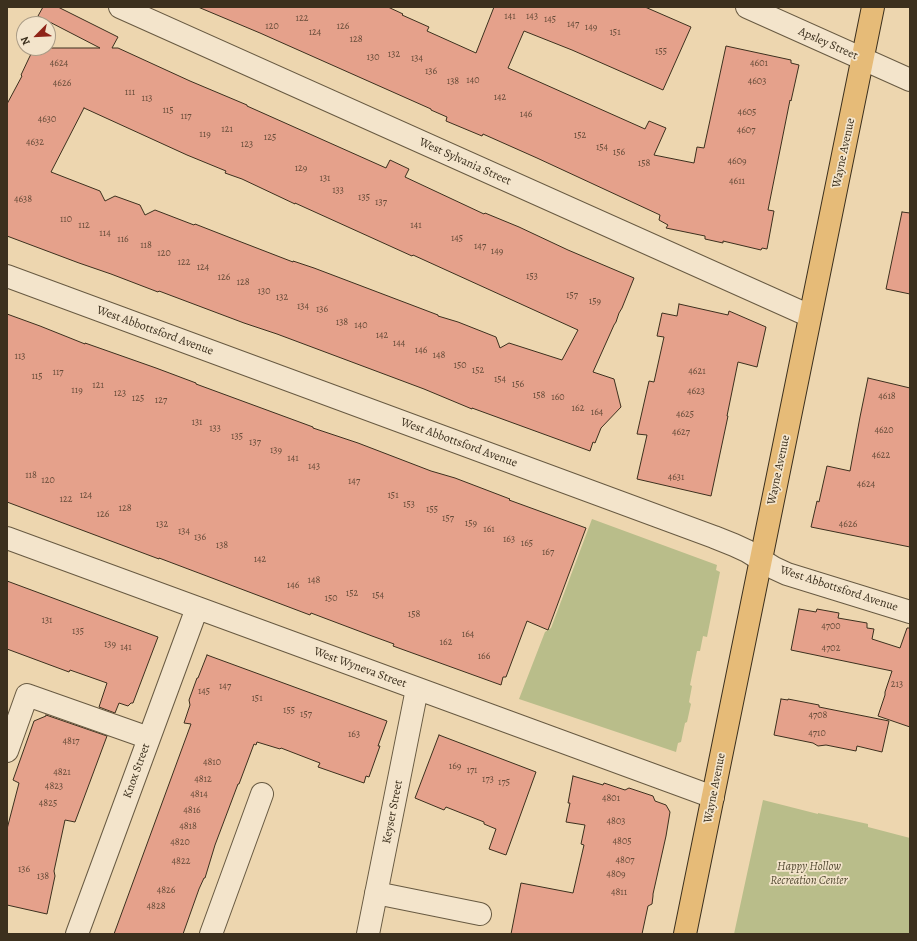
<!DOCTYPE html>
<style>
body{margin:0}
#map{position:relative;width:917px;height:941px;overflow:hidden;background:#edd6af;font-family:Alegreya,serif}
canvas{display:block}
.frame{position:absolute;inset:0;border:8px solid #3c301e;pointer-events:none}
.north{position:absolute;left:16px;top:16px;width:40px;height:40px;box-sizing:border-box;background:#f3e4cb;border:1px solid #aa9c86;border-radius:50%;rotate:246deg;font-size:11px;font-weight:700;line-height:16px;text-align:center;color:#3c301e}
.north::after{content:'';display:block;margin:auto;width:14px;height:18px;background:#8f2418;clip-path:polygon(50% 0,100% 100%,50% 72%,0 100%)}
</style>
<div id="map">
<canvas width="917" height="941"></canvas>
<div class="frame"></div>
<div class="north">N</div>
</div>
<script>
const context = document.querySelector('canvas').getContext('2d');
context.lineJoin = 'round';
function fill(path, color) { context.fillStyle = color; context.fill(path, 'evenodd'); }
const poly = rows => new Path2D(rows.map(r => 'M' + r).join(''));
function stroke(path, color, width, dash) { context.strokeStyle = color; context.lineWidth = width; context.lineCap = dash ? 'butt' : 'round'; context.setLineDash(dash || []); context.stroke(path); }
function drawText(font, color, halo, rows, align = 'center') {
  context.font = font + ' Alegreya,serif'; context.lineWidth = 3.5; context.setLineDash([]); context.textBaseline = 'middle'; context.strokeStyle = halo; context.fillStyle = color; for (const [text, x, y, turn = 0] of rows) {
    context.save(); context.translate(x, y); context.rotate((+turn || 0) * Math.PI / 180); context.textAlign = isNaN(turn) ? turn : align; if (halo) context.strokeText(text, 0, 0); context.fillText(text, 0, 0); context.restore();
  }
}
fill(poly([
 [592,519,717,565,716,570,720,572,707,637,703,636,700,651,697,651,690,685,692,686,689,702,691,704,687,722,685,723,681,742,678,743,676,752,519,699,545,632,551,628],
 [763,800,818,814,818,813,868,824,868,827,910,838,910,934,734,934]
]), '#b9bd8a');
const building = poly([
 [43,7,58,7,118,37,112,48,118,48,190,81,247,105,247,106,386,168,390,160,409,169,405,177,484,214,485,213,519,227,568,250,634,278,622,308,619,313,616,322,614,325,593,372,614,379,621,407,601,428,595,443,593,442,590,451,472,408,472,409,424,389,277,334,244,323,159,291,158,292,111,274,79,263,7,236,7,104,22,76,21,75,29,58,34,48,100,48,38,16,43,7],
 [84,108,187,155,226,171,225,173,242,179,295,204,295,203,412,256,413,255,578,330,562,360,509,343,500,348,496,337,458,322,438,316,438,315,314,268,293,261,293,262,236,240,195,224,194,225,155,210,145,215,140,205,115,196,105,201,100,191,51,172,84,108],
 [198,7,388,7,403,14,402,15,429,27,427,31,476,53,494,7,645,7,691,27,663,90,572,50,524,31,508,68,645,129,649,121,666,128,654,155,694,163,697,147,704,148,726,46,791,60,791,63,799,65,791,101,790,100,768,210,774,211,767,249,762,248,761,250,723,241,723,243,705,239,705,236,666,228,668,225,659,220,660,215,537,158,483,134,482,136,446,121,447,117,431,110,431,109,260,33,198,7],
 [902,212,910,213,910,294,886,289,902,212],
 [679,304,728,315,729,311,766,327,757,367,738,362,727,416,728,416,711,496,637,479,647,435,637,434,649,381,654,382,664,337,657,336,662,313,677,316,679,304],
 [7,314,40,326,85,344,85,343,156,368,196,383,196,384,313,427,313,428,358,443,431,471,455,478,510,499,509,500,586,528,548,630,527,621,506,677,503,677,501,685,393,646,394,644,372,636,311,613,310,615,159,558,159,559,7,502,7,314],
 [868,378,910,388,910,547,811,527,817,501,819,502,827,466,850,471,860,417,868,378],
 [7,581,158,637,133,703,131,703,128,706,119,703,115,713,99,707,107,683,70,670,69,672,7,649,7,581],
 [799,609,816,612,817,609,839,613,838,618,867,623,867,628,874,629,872,639,900,648,907,628,910,628,910,727,878,716,885,695,885,692,892,671,791,650,799,609],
 [207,655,387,721,378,746,380,746,369,777,366,776,364,783,318,767,320,763,281,748,280,749,257,742,256,745,254,744,239,784,238,784,215,845,205,878,204,878,199,889,183,934,114,934,191,724,184,723,190,705,189,700,197,678,198,678,207,655],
 [781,699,788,700,788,699,819,705,819,707,889,721,882,752,857,746,856,751,826,745,818,746,813,743,774,735,781,699],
 [46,715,107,736,75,822,65,820,54,871,55,876,47,914,7,905,7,829,19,783,13,780,34,721,46,716,46,715],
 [439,735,536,772,506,855,489,849,496,829,484,824,484,822,446,807,444,810,415,798,439,735],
 [573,776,603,785,604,783,625,790,629,788,653,796,655,801,666,805,670,812,666,836,653,894,653,896,652,904,648,906,642,934,511,934,521,883,573,893,584,845,581,844,585,825,566,822,570,803,568,803,573,776]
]);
fill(building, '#e5a18b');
stroke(building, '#3c301e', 1);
const minor = poly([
 [120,7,810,316],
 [747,7,910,80],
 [7,276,714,537,734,545,747,551,774,568,787,574,910,612],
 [7,538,713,797],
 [7,751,27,695,149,738],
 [376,893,480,914],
 [77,934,197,608],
 [211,934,262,794],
 [368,934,417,689]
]);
const major = poly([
 [685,934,873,7]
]);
stroke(minor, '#685a42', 24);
stroke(major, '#3c301e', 24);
stroke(minor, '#f3e4cb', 22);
stroke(major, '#e6bb78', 22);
drawText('10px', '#664c39', null, [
 ["141",510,17],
 ["143",532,17],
 ["122",302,19],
 ["145",550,20],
 ["147",573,25],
 ["120",272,27],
 ["126",343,27],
 ["149",591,28],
 ["124",315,33],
 ["151",615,33],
 ["128",356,40],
 ["155",661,52],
 ["132",394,55],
 ["130",373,58],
 ["134",417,59],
 ["4624",59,64],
 ["4601",759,64],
 ["136",431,72],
 ["140",473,81],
 ["138",453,82],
 ["4603",757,82],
 ["4626",62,84],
 ["111",130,93],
 ["142",500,98],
 ["113",147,99],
 ["115",168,111],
 ["4605",747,113],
 ["146",526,115],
 ["117",186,117],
 ["4630",47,120],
 ["121",227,130],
 ["4607",746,131],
 ["119",205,135],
 ["152",580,136],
 ["125",270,138],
 ["4632",35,143],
 ["123",247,145],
 ["154",602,148],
 ["156",619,153],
 ["4609",737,162],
 ["158",644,164],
 ["129",301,169],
 ["131",325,179],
 ["4611",737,182],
 ["133",338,191],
 ["135",364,198],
 ["4638",23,200],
 ["137",381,203],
 ["110",66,220],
 ["112",84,226],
 ["141",416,226],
 ["114",105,234],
 ["145",457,239],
 ["116",123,240],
 ["118",146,246],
 ["147",480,247],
 ["149",497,252],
 ["120",164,254],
 ["122",184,263],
 ["124",203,268],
 ["153",532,277],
 ["126",224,278],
 ["128",243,283],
 ["130",264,292],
 ["157",572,296],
 ["132",282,298],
 ["159",595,302],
 ["134",303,307],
 ["136",322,310],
 ["138",342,323],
 ["140",361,326],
 ["142",382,336],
 ["144",399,344],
 ["146",421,351],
 ["148",439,356],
 ["113",20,357],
 ["150",460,366],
 ["152",478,371],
 ["4621",697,372],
 ["117",58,373],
 ["115",37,377],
 ["154",500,380],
 ["156",518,385],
 ["121",98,386],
 ["119",77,391],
 ["4623",696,392],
 ["123",120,394],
 ["158",539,396],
 ["4618",887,397],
 ["160",558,398],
 ["125",138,399],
 ["127",161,401],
 ["162",578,409],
 ["164",597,413],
 ["4625",685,415],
 ["131",197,423],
 ["133",215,429],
 ["4620",884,431],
 ["4627",681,433],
 ["135",237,437],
 ["137",255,443],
 ["139",276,451],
 ["4622",881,456],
 ["141",293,459],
 ["143",314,467],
 ["118",31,476],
 ["4631",676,478],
 ["120",48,481],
 ["147",354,482],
 ["4624",866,485],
 ["124",86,496],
 ["151",393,496],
 ["122",66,500],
 ["153",409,505],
 ["128",125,509],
 ["155",432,510],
 ["126",103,515],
 ["157",448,519],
 ["159",471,524],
 ["132",162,525],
 ["4626",848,525],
 ["161",489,530],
 ["134",184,532],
 ["136",200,538],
 ["163",509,540],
 ["165",527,544],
 ["138",222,546],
 ["167",548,553],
 ["142",260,560],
 ["148",314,581],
 ["146",293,586],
 ["152",352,594],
 ["154",378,596],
 ["150",331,599],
 ["158",414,615],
 ["131",47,621],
 ["4700",831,627],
 ["135",78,632],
 ["164",468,635],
 ["162",446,643],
 ["139",110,645],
 ["141",126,648],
 ["4702",831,649],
 ["166",484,657],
 ["213",897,685],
 ["147",225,687],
 ["145",204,692],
 ["151",257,699],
 ["155",289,711],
 ["157",306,715],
 ["4708",818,716],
 ["4710",817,734],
 ["163",354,735],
 ["4817",71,742],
 ["4810",212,763],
 ["169",455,767],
 ["171",472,771],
 ["4821",62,773],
 ["4812",203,780],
 ["173",488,780],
 ["175",504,783],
 ["4823",54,787],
 ["4814",199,795],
 ["4801",611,799],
 ["4825",48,804],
 ["4816",192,811],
 ["4803",616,822],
 ["4818",188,827],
 ["4805",622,842],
 ["4820",180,843],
 ["4807",625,861],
 ["4822",181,862],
 ["136",24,870],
 ["4809",616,875],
 ["138",43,877],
 ["4826",166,891],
 ["4811",619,893],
 ["4828",156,907]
]);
drawText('12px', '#3c301e', '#f3e4cb', [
 ["Apsley Street",828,44,24],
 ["Wayne Avenue",844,153,-78],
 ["West Sylvania Street",465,162,24],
 ["West Abbottsford Avenue",155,331,20],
 ["West Abbottsford Avenue",459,443,20],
 ["Wayne Avenue",779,470,-78],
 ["West Abbottsford Avenue",839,589,18],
 ["West Wyneva Street",360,668,20],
 ["Knox Street",137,771,-70],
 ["Wayne Avenue",715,788,-79],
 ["Keyser Street",393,812,-79]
]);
drawText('italic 12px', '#554c34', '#f3e4cb', [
 ["Happy Hollow",809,867],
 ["Recreation Center",809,881]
]);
</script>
